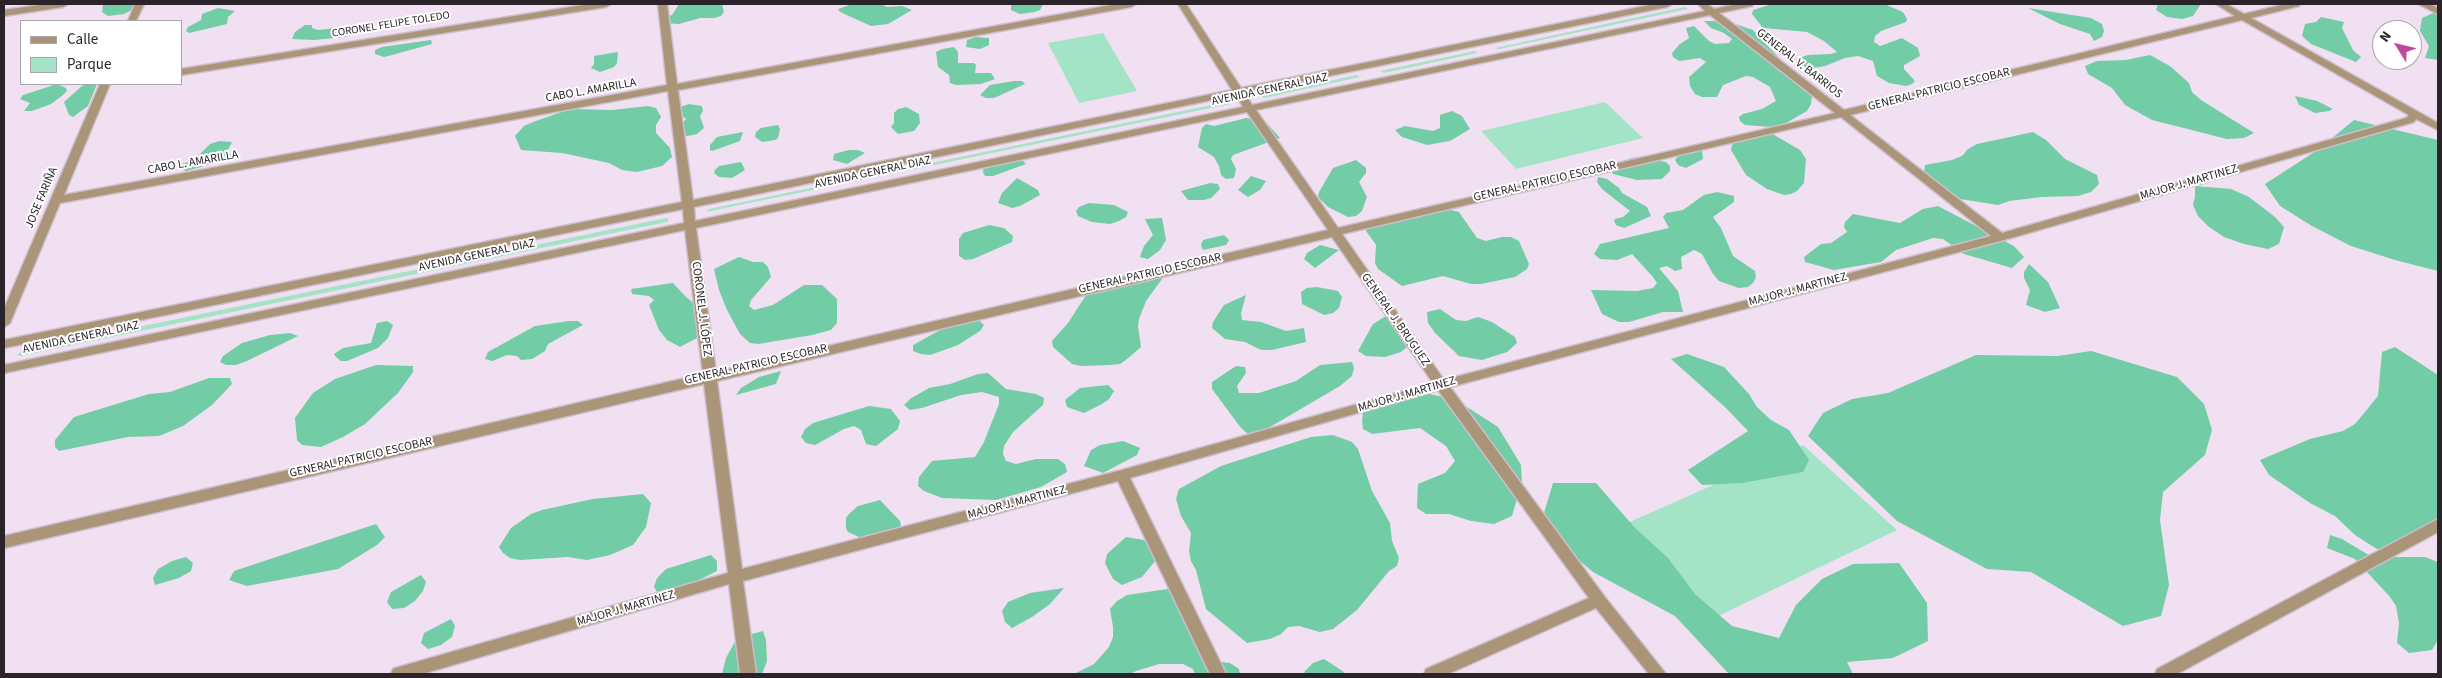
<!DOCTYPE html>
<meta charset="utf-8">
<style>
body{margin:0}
#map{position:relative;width:2442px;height:678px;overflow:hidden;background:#f1e0f1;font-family:"Source Sans 3",sans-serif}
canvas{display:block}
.frame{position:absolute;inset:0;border:5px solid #2a242a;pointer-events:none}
.legend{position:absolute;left:20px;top:20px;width:162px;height:65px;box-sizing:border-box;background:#fff;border:1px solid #aaa7aa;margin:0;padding:6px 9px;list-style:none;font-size:15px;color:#2a242a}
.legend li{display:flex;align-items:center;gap:10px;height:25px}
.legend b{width:25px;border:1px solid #aaa7aa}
.north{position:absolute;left:2372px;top:20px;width:50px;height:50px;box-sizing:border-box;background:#fff;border:1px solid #aaa7aa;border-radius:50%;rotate:306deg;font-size:14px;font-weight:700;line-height:20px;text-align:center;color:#2a242a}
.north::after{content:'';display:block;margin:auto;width:18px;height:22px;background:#c1499d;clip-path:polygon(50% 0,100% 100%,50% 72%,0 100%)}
</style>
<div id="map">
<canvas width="2442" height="678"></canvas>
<div class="frame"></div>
<ul class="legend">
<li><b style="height:6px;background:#aa9579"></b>Calle</li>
<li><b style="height:14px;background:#a4e4c6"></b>Parque</li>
</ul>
<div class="north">N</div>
</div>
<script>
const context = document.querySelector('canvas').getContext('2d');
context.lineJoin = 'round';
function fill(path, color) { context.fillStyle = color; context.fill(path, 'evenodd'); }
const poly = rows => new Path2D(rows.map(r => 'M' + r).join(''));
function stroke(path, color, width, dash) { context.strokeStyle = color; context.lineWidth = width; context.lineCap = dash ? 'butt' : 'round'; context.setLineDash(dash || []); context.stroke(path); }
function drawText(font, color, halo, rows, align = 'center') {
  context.font = font + ' "Source Sans 3",sans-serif'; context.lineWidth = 4; context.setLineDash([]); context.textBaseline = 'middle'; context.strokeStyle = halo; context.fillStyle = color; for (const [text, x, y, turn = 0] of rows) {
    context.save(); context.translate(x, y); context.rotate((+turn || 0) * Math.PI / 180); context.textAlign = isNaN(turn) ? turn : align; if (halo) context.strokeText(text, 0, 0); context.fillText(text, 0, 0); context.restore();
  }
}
fill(poly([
 [1684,7,1688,9,1499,49,1495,48],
 [1103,33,1137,91,1079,103,1048,43],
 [1475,51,1477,53,1384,73,1380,71],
 [1357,75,1360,77,1264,98,1260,96],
 [1226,102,1230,104,706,212,709,209],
 [1605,102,1643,138,1516,169,1481,131],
 [666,218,669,219,667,222,20,356,17,355,22,351],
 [1803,445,1897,530,1710,620,1623,525]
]), '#a4e4c6');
fill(poly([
 [103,4,136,4,137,7,124,14,108,16,102,12],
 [679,4,722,4,724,12,721,16,714,18,700,18,679,24,664,23,665,17,672,15],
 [852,4,881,4,887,7,902,6,912,10,888,24,871,26,840,12,838,9],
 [1011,4,1043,4,1040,10,1034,12,1020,14,1011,10],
 [1772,4,1884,4,1903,12,1907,19,1906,22,1881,31,1875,36,1874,42,1880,46,1902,38,1918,48,1920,56,1904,65,1904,69,1915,81,1912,84,1906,86,1889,83,1877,76,1873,61,1858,56,1845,58,1825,66,1813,68,1805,67,1796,59,1808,55,1831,54,1837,52,1824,41,1807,32,1763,28,1752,14,1753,10],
 [2158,4,2201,4,2193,16,2182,19,2167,17,2156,10],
 [218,8,235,11,228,17,227,24,189,33,186,31,188,27,201,20,202,14],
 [2028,8,2091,18,2102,24,2104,31,2102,37,2094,41,2090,34,2060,24],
 [2438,11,2438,60,2425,58,2429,46,2420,31,2422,18],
 [2321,17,2344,22,2342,28,2353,50,2361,57,2356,62,2311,44,2302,36,2305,24,2316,22],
 [1704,21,1726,21,1753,30,1784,63,1813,87,1811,104,1807,111,1786,123,1772,127,1745,125,1740,121,1739,117,1743,114,1762,109,1776,101,1770,87,1753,77,1746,76,1723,85,1717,97,1702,97,1695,94,1690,86,1689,77,1706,62,1700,58,1679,61,1673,57,1672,53,1680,44,1689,38,1686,28,1694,26,1709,41,1715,44,1729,43,1732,39,1724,33,1711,28],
 [305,25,312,25,312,28,318,30,353,26,358,28,353,35,345,37,314,40,292,39,295,32],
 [976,37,989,38,989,45,980,49,966,47,967,40],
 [431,40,432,44,392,55,384,57,375,54,375,50,382,47],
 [954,47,958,52,958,63,974,63,976,65,975,73,991,73,995,79,981,84,956,85,950,83,949,75,938,67,936,52,942,49],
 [618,52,617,63,614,67,600,72,591,68,594,64,594,56],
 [2150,55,2170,66,2189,83,2192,92,2201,100,2254,133,2244,138,2227,139,2152,120,2125,105,2112,88,2088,74,2085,66,2097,61,2126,60],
 [1014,81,1022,81,1025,84,994,98,986,98,980,95,990,85],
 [57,84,66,88,67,91,63,95,51,104,32,111,24,111,30,103,20,99,23,95],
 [87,84,97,84,88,106,73,117,69,115,64,102,82,86],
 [2295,96,2317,101,2333,109,2329,111,2315,113,2299,105],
 [689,104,702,106,703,111,700,116,704,128,697,134,688,136,683,135,682,124,686,119,679,113,680,107],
 [648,106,656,108,661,117,656,125,656,133,670,148,672,157,662,166,637,172,622,170,609,163,562,153,521,150,515,136,524,126,533,122,570,109,612,110],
 [906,107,919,114,920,123,914,131,898,134,891,127,894,123,894,113,898,109],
 [1452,111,1462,116,1470,129,1450,141,1427,145,1402,137,1395,130,1405,126,1433,131,1440,128,1440,115],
 [1246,118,1265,121,1280,138,1233,155,1231,159,1236,169,1234,178,1226,179,1221,175,1219,166,1214,157,1198,147,1202,128,1206,124,1214,126],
 [2354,120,2438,140,2438,271,2395,260,2351,246,2312,226,2280,206,2265,184,2319,149],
 [778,125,780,129,778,138,775,140,762,142,755,137,756,132,761,128],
 [743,132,740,141,712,151,710,150,710,145,717,137],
 [1769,132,1800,150,1806,159,1804,183,1797,191,1791,194,1784,195,1767,189,1746,175,1731,150,1732,145,1735,142,1758,138],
 [2033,132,2046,140,2065,159,2097,175,2099,184,2091,192,2078,196,2042,197,2009,201,1998,205,1960,199,1943,193,1924,173,1925,165,1952,160,1962,156,1968,149,1977,144],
 [219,141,232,142,227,152,231,155,230,159,186,171,178,167,179,165,194,160,210,144],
 [1695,146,1702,150,1703,159,1686,168,1678,165,1675,160,1678,156],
 [849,150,858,150,865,153,847,164,833,160,834,154],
 [1639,157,1666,162,1670,166,1670,171,1662,179,1637,180,1613,174,1611,169,1631,158],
 [1015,158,1022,160,1026,164,993,176,985,176,983,172,984,166],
 [1356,160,1366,168,1366,173,1359,182,1367,197,1362,211,1356,216,1348,217,1328,207,1318,197,1319,192,1333,168],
 [741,162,745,170,732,178,719,177,714,173,715,170,719,166],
 [1251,176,1266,181,1260,190,1248,197,1238,190],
 [1598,177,1607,179,1619,188,1622,193,1647,207,1651,216,1624,228,1616,225,1614,221,1615,219,1623,217,1630,211,1602,189,1597,182],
 [1017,178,1038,190,1040,195,1020,206,1012,208,998,203,1002,193],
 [1210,183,1218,184,1220,189,1211,198,1204,200,1188,200,1181,191],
 [2195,186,2231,189,2249,197,2275,217,2284,227,2279,244,2268,249,2244,244,2224,237,2209,227,2198,216,2193,205,2195,197],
 [1717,192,1734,196,1734,202,1713,217,1721,228,1733,256,1755,271,1756,277,1753,283,1748,287,1739,288,1719,281,1713,274,1702,254,1694,250,1681,257,1682,269,1675,271,1667,266,1659,268,1678,291,1683,312,1663,312,1629,322,1619,322,1602,314,1591,290,1637,291,1653,288,1657,283,1653,277,1632,254,1617,260,1600,259,1594,254,1600,244,1669,228,1663,217,1666,213,1683,210,1704,195],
 [1089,203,1114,205,1128,212,1126,217,1119,221,1110,224,1092,222,1078,216,1076,211,1079,207],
 [1938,206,2014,246,2024,257,2012,268,1964,254,1943,239,1933,238,1896,250,1881,262,1834,270,1805,262,1804,257,1821,244,1831,243,1847,232,1844,227,1845,222,1853,214,1900,223,1923,209],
 [1443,208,1459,212,1477,238,1486,241,1502,237,1511,237,1519,241,1529,264,1527,269,1515,277,1481,284,1471,284,1443,276,1402,286,1378,269,1375,263,1376,245,1364,228],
 [1162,218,1166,240,1160,250,1148,259,1140,257,1144,246,1153,235,1145,219],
 [989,225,1004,228,1013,236,1012,242,973,259,965,260,959,256,959,239,963,233],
 [1224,235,1229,240,1226,245,1203,250,1201,245,1203,240],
 [1320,245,1339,250,1315,268,1304,259,1307,253],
 [739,257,753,262,763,262,768,267,771,277,751,300,749,306,754,310,773,305,804,285,822,285,837,299,837,323,831,330,812,335,758,344,750,343,740,334,727,310,719,290,714,269],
 [2029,264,2048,282,2060,308,2045,312,2026,305,2030,290,2024,278,2024,272],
 [1152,269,1158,273,1162,279,1146,301,1139,319,1138,326,1141,347,1127,359,1120,364,1110,365,1081,366,1072,364,1053,347,1052,341,1068,323,1088,292,1109,279],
 [673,283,685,296,702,310,706,329,697,338,680,347,667,340,659,330,649,305,654,300,649,296,632,294,631,289],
 [1317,287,1338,291,1342,297,1339,308,1333,313,1324,315,1302,304,1301,292,1307,288],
 [1246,295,1241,313,1242,320,1261,322,1286,331,1304,328,1306,342,1272,350,1261,350,1245,342,1225,339,1212,328,1213,322,1224,305],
 [1440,309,1456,320,1466,321,1478,317,1492,322,1515,337,1517,343,1507,352,1482,360,1459,356,1435,333,1428,323,1427,312],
 [971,313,984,325,980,331,958,345,930,355,921,354,913,351,913,345],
 [1386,316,1408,328,1409,340,1407,347,1401,352,1385,357,1366,356,1358,351,1373,324],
 [387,321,393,325,388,338,378,348,347,361,341,361,336,357,334,354,343,348,371,343,377,323],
 [569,321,578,321,583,325,548,344,545,351,532,359,521,360,517,356,507,355,492,361,485,359,488,352,535,326],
 [290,333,298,336,247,361,236,365,226,365,220,362,223,356,242,343,270,335],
 [2395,347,2438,375,2438,532,2403,552,2377,549,2355,535,2335,516,2310,503,2269,475,2260,460,2310,439,2343,431,2355,424,2378,396,2382,352],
 [2091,351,2177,377,2204,404,2212,430,2205,455,2163,492,2160,520,2169,585,2161,616,2123,626,2031,572,1987,569,1897,521,1808,436,1823,413,1852,399,1888,393,1976,355,2058,356],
 [1687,354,1724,367,1749,394,1757,407,1771,420,1789,430,1809,460,1803,472,1742,483,1702,485,1688,470,1748,431,1726,408,1671,359],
 [1352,362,1354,368,1352,376,1340,386,1258,434,1248,434,1241,428,1212,389,1212,382,1236,366,1245,367,1246,373,1237,386,1239,393,1259,393,1296,381,1320,365],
 [376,365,413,366,413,372,398,393,365,424,343,437,321,447,302,445,297,440,295,418,313,393,335,379],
 [781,371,776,384,736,395,741,388,759,377],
 [988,373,1006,389,1036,394,1044,398,1043,405,1013,432,1004,446,1003,454,1006,461,1016,464,1036,459,1058,459,1065,464,1067,472,1041,487,996,500,942,498,924,491,918,486,919,477,932,461,975,457,984,442,999,404,999,397,982,392,961,395,922,408,910,410,904,405,910,399,929,388,950,384,978,374],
 [209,378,230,378,232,384,212,405,183,426,159,436,128,437,59,451,55,447,55,440,74,417,149,394,170,392],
 [1108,385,1114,391,1109,399,1102,404,1084,413,1067,407,1065,400,1080,388],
 [1425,393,1456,400,1498,427,1521,465,1522,482,1512,516,1494,524,1471,521,1449,514,1426,514,1417,508,1418,484,1445,473,1455,461,1446,446,1420,428,1372,434,1363,429,1362,421,1363,413,1368,407],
 [869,406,891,409,900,421,898,429,876,446,866,444,861,430,854,426,844,429,815,445,806,443,801,437,805,429,813,423],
 [1333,435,1352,442,1358,449,1372,491,1390,523,1392,541,1399,558,1397,566,1389,571,1357,610,1333,629,1320,632,1299,626,1288,627,1281,634,1270,639,1247,643,1206,609,1196,570,1191,561,1189,551,1191,533,1181,516,1176,499,1179,489,1221,466,1311,437],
 [1123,441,1140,448,1137,455,1103,473,1084,466,1091,450,1100,445],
 [1553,483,1596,483,1635,528,1668,558,1695,594,1732,626,1779,638,1796,605,1822,579,1853,564,1899,563,1927,603,1928,641,1893,658,1847,662,1853,674,1729,674,1675,616,1593,572,1561,545,1544,513],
 [643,494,651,503,646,527,633,545,610,555,587,560,568,557,520,560,510,558,503,553,499,547,511,528,531,514,542,510,593,499],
 [880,500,900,521,901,525,899,529,870,542,848,532,846,528,846,518,849,514,858,506],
 [376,524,385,537,377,545,338,569,247,586,229,580,234,571],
 [2330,535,2342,539,2367,554,2379,557,2425,557,2438,562,2438,640,2432,650,2409,653,2397,643,2399,623,2396,606,2390,597,2355,559,2327,548],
 [1126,537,1155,542,1156,560,1142,577,1122,585,1113,579,1105,563,1107,554],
 [711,555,717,561,717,571,683,588,659,595,654,587,657,578,666,569],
 [186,557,193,563,191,571,179,578,155,585,153,578,158,569,172,561],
 [421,575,426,582,423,591,415,601,404,608,392,609,387,602,391,592],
 [1064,588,1050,604,1032,617,1012,628,1005,622,1002,611,1008,602,1030,593],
 [1174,588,1186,604,1198,652,1207,660,1230,663,1239,669,1240,674,1195,674,1193,669,1183,664,1159,664,1136,671,1130,674,1074,674,1094,664,1109,647,1113,637,1113,627,1110,609,1117,601,1127,595],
 [451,619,455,626,452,637,441,645,428,649,421,643,424,633],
 [763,631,766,640,767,661,762,674,722,674,726,658,737,638],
 [1324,659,1344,672,1345,674,1304,674,1305,671,1313,663]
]), '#72cca5');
const minor = poly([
 [47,4,68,4,63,7,4,16,4,10,47,4],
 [135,4,144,4,136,21,128,21,135,4],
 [590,4,611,4,606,7,181,75,181,69,590,4],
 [658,4,667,4,677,84,1117,4,1136,4,1131,7,678,90,693,200,1232,90,1178,4,1186,4,1241,88,1655,4,1672,4,1667,7,1245,93,1252,105,1705,11,1698,4,1707,4,1714,9,1737,4,1753,4,1752,6,1719,13,1844,110,2235,16,2216,4,2226,4,2244,14,2286,4,2300,4,2299,6,2251,18,2438,123,2438,130,2416,119,2414,122,2004,240,1450,387,1604,596,1666,674,1649,674,1596,608,1448,674,1424,674,1426,669,1589,598,1438,390,1130,478,1226,674,1210,674,1118,481,743,581,756,674,740,674,729,584,422,674,391,674,393,669,399,667,728,573,704,384,4,548,4,536,703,374,685,230,4,373,4,365,684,223,683,209,4,348,4,340,682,202,668,91,60,203,10,323,4,327,4,309,100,84,110,84,64,195,667,85,658,4],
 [1710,15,1835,113,1338,228,1256,110,1710,15],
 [2242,20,2409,115,2406,118,2002,233,1850,115,2242,20],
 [1236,95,1243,107,695,221,694,207,1236,95],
 [1247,112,1328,230,716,372,696,228,1247,112],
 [1841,117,1991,236,1444,380,1342,234,1841,117],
 [1332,237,1433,383,1122,470,742,569,717,381,1332,237],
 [2418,4,2430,4,2438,8,2438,14,2418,4],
 [2438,519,2438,532,2177,674,2155,674,2157,669,2438,519]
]);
stroke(minor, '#cdbecd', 3);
fill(minor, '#aa9579');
drawText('11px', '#2a242a', '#fff', [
 ["CORONEL FELIPE TOLEDO",391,25,-9]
]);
drawText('12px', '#2a242a', '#fff', [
 ["GENERAL V. BARRIOS",1799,64,38],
 ["AVENIDA GENERAL DIAZ",1270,90,-12],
 ["GENERAL PATRICIO ESCOBAR",1939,90,-14],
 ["CABO L. AMARILLA",591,91,-10],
 ["CABO L. AMARILLA",193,163,-10],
 ["AVENIDA GENERAL DIAZ",873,173,-12],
 ["GENERAL PATRICIO ESCOBAR",1545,182,-13],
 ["MAJOR J. MARTINEZ",2189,183,-16],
 ["JOSE FARIÑA",42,198,-67],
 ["AVENIDA GENERAL DIAZ",477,256,-12],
 ["GENERAL PATRICIO ESCOBAR",1150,274,-13],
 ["MAJOR J. MARTINEZ",1798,290,-15],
 ["CORONEL J. LÓPEZ",701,309,83],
 ["GENERAL J. BRUGUEZ",1395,320,55],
 ["AVENIDA GENERAL DIAZ",81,338,-12],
 ["GENERAL PATRICIO ESCOBAR",756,365,-13],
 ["MAJOR J. MARTINEZ",1407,395,-16],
 ["GENERAL PATRICIO ESCOBAR",361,458,-13],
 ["MAJOR J. MARTINEZ",1017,503,-15],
 ["MAJOR J. MARTINEZ",626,609,-16]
]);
</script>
